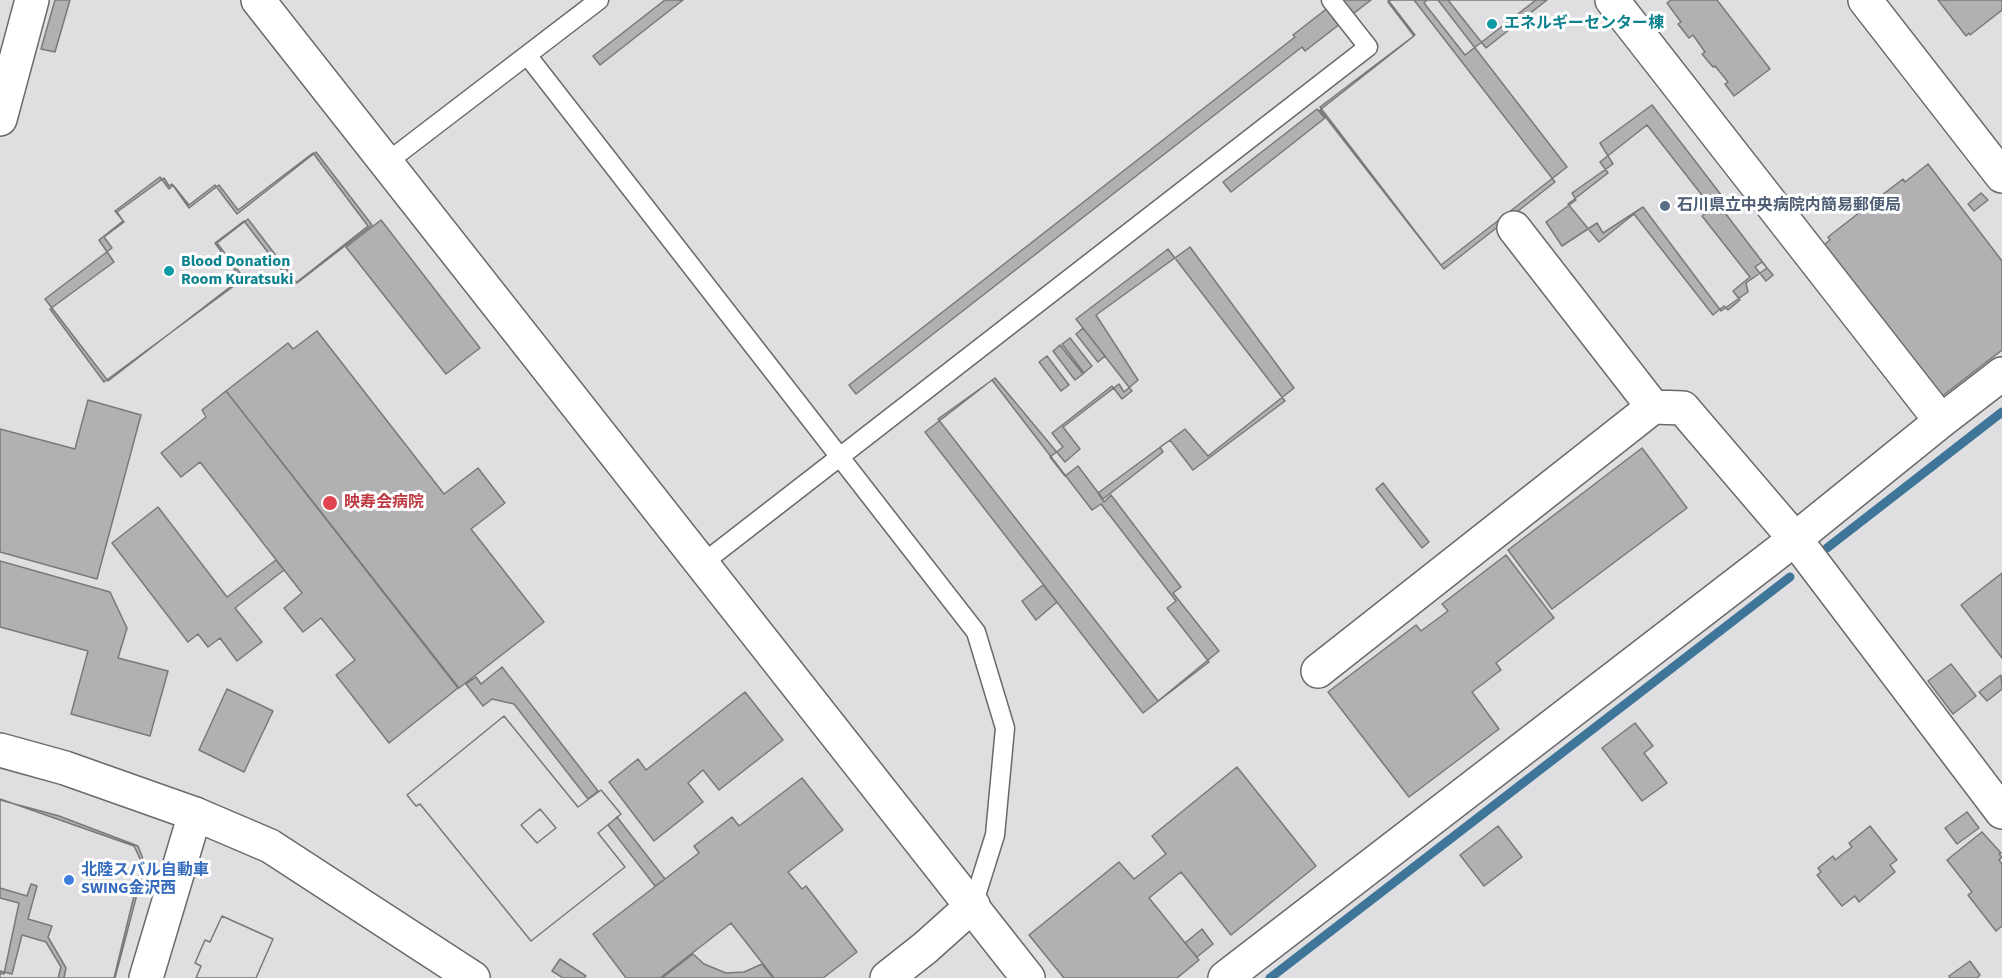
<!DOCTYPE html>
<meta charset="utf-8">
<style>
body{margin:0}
canvas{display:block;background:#dfdfe1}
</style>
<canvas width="2002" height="978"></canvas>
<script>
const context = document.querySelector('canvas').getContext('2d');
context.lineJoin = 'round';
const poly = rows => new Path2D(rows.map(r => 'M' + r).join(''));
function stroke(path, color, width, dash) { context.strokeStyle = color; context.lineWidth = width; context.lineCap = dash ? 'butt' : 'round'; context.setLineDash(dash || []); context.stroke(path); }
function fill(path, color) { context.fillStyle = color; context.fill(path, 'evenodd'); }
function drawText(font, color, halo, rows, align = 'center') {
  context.font = font + ' "Source Sans 3","Noto Sans JP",sans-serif'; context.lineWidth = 6; context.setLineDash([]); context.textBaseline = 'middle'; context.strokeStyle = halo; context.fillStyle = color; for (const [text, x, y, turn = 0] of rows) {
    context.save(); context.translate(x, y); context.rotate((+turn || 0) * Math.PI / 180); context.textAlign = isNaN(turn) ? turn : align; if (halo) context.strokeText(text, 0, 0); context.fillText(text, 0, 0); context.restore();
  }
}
stroke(poly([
 [1827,548,2002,412],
 [1270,978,1790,577]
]), '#3e7599', 9);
const building = poly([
 [55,0,70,0,55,52,41,49,55,0],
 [665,0,683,0,600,65,593,56,665,0],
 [1338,0,1371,0,1305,51,1302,47,856,394,849,385,1295,37,1293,35,1338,0],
 [1388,0,1438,0,1567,167,1441,265,1320,107,1415,35,1388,0],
 [1391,0,1414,0,1555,182,1444,269,1320,110,1414,36,1388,2,1391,0],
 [1427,0,1536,0,1465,55,1424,3,1427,0],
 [1448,0,1547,0,1486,48,1448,0],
 [1671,0,1717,0,1770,69,1734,96,1725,84,1728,82,1715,66,1713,67,1702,54,1705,52,1693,35,1689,38,1678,24,1681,22,1667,3,1671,0],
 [1938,0,2002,0,2002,10,1970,35,1969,33,1966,36,1938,0],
 [1652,105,1725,200,1719,205,1767,268,1746,283,1748,292,1721,311,1643,207,1603,233,1597,223,1562,246,1546,222,1576,200,1572,193,1613,164,1600,143,1652,105],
 [1317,109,1325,118,1231,192,1223,182,1317,109],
 [1647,125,1712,208,1702,216,1750,277,1733,291,1740,300,1728,310,1724,306,1713,315,1634,214,1599,242,1568,204,1608,173,1600,162,1647,125],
 [316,152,372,225,297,283,248,219,217,243,243,277,108,381,45,299,112,248,104,237,124,222,115,211,160,177,169,189,173,185,189,205,215,185,237,214,316,152],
 [313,153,368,226,293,285,244,221,215,243,242,280,104,382,50,309,114,262,99,240,123,221,117,212,164,178,169,186,172,184,189,208,219,185,238,210,313,153],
 [1928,164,2002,261,2002,350,1937,400,1820,248,1830,240,1828,237,1878,198,1880,201,1884,198,1882,195,1903,179,1905,182,1928,164],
 [1981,193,1988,200,1974,211,1968,204,1981,193],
 [381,220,480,348,446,374,346,247,381,220],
 [1190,247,1294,388,1208,456,1185,429,1098,493,1104,502,1111,495,1181,587,1173,593,1219,651,1158,701,938,419,995,378,1065,462,1080,449,1063,427,1119,384,1124,392,1138,380,1096,315,1190,247],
 [1168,249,1285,401,1193,470,1170,440,1160,447,1163,452,1103,499,1078,466,1065,476,1050,457,1063,447,1052,433,1112,386,1122,399,1132,391,1076,319,1168,249],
 [1762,262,1773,275,1766,281,1755,267,1762,262],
 [1083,328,1105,356,1098,362,1076,334,1083,328],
 [317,331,444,494,478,468,505,503,471,529,544,622,459,688,226,391,288,343,293,349,317,331],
 [1070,338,1092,366,1084,373,1062,344,1070,338],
 [1060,345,1083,374,1075,380,1053,351,1060,345],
 [1047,356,1069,385,1061,391,1039,362,1047,356],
 [992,380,1092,510,1101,504,1176,601,1167,608,1209,662,1143,713,925,432,992,380],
 [226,391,458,688,389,743,336,675,355,660,321,618,303,632,284,608,302,593,200,462,181,477,161,453,206,417,202,410,226,391],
 [88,400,141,415,97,579,0,552,0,429,75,449,88,400],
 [1642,448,1687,508,1552,609,1508,550,1642,448],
 [1383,483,1429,542,1422,548,1376,489,1383,483],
 [158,507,227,597,276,560,284,570,235,608,262,642,237,661,220,638,208,647,198,634,188,642,112,543,158,507],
 [1506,555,1554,618,1496,663,1501,670,1472,692,1499,729,1409,797,1328,692,1416,625,1421,631,1448,611,1442,604,1506,555],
 [0,561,110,592,127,628,118,658,168,671,150,736,71,714,88,651,0,627,0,561],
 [2002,573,2002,658,1961,605,2002,573],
 [1043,585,1057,602,1036,620,1022,601,1043,585],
 [1951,664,1976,696,1953,714,1928,681,1951,664],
 [502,667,598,791,588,799,514,704,492,699,483,706,466,684,476,677,481,684,502,667],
 [2001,675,2002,689,1987,701,1979,692,2001,675],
 [227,689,273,711,244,772,199,750,227,689],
 [745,692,783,740,719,790,703,770,688,783,703,802,654,841,609,782,638,759,646,770,745,692],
 [504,716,578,807,601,790,621,814,598,833,625,867,531,941,420,804,416,806,407,795,504,716],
 [540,809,556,828,537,843,521,825,540,809],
 [504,716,578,807,601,790,621,814,598,833,625,867,531,941,420,804,416,806,407,795,504,716],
 [1635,723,1653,746,1644,753,1667,783,1642,801,1602,748,1635,723],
 [1237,767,1316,866,1231,935,1181,872,1149,898,1199,960,1177,978,1064,978,1029,935,1119,862,1134,879,1166,854,1152,836,1237,767],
 [802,778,843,830,788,872,802,889,806,886,857,952,823,978,774,978,731,923,660,978,626,978,593,934,699,853,694,846,732,817,739,826,802,778],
 [0,799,134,846,142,863,114,978,0,978,0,973,4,974,19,903,0,898,0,799],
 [0,800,59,816,138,846,145,864,115,978,64,978,66,968,48,937,52,926,28,919,37,886,31,884,27,896,0,888,0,800],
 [540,809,556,828,537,843,521,825,540,809],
 [1967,812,1979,828,1957,844,1945,828,1967,812],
 [617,817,665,879,655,886,608,825,617,817],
 [1498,826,1522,857,1484,886,1460,855,1498,826],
 [1870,826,1897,860,1890,865,1895,872,1859,902,1855,896,1842,906,1817,875,1821,872,1818,868,1833,856,1835,860,1852,847,1849,843,1870,826],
 [1982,832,2001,853,1999,854,2002,857,1999,860,2002,864,2002,926,1996,931,1968,895,1972,892,1947,860,1982,832],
 [222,916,273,939,256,978,196,978,201,966,195,963,205,940,210,942,222,916],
 [222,916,273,939,256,978,196,978,201,966,195,963,205,940,210,942,222,916],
 [1202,929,1213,944,1197,957,1185,943,1202,929],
 [22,935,46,942,61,967,58,978,0,978,0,971,12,974,22,935],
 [693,954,704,964,726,973,744,972,762,964,773,978,662,978,693,954],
 [560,959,586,976,584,978,563,978,552,971,560,959],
 [1970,961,1980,975,1977,978,1950,978,1949,976,1970,961]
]);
fill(building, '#b1b1b3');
stroke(building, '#79797b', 1.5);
const service = poly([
 [527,55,976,632,1005,728,995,835,973,905],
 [386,163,599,0],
 [703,563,1368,47,1331,0]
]);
const minor = poly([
 [258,0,1028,978],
 [1612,0,1941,421],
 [1865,0,2002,176],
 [1514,228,1653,407],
 [2002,374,1941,421,1795,539,2002,812],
 [146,978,195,814],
 [1225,978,1795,539,1683,408,1653,407,1318,671]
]);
const tertiary = poly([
 [0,750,65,768,195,814,270,846,473,978],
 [887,978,925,948,973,905]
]);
const primary = poly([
 [0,119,32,0]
]);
stroke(service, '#6a6a6c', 21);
stroke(minor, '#6a6a6c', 36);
stroke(tertiary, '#6a6a6c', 36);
stroke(primary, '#6a6a6c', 36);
stroke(service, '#fff', 18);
stroke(minor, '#fff', 33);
stroke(tertiary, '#fff', 33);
stroke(primary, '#fff', 33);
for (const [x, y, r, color] of [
 [1492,24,6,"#0f9aa8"],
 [1665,206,6,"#5c6f8a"],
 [169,271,6,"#0f9aa8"],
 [330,503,8,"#e0444e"],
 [69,880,6,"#3f7fe0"]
]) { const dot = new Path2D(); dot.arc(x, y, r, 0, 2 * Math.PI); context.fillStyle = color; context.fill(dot); stroke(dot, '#fff', 2); }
drawText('bold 16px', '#0d838f', '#fff', [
 ["エネルギーセンター棟",1504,24],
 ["Blood Donation",181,262],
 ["Room Kuratsuki",181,280]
], 'left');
drawText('bold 16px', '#4e5e75', '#fff', [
 ["石川県立中央病院内簡易郵便局",1677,206]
], 'left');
drawText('bold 16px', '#be3a42', '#fff', [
 ["映寿会病院",344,503]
], 'left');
drawText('bold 16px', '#366cbe', '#fff', [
 ["北陸スバル自動車",81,871],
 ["SWING金沢西",81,889]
], 'left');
</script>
